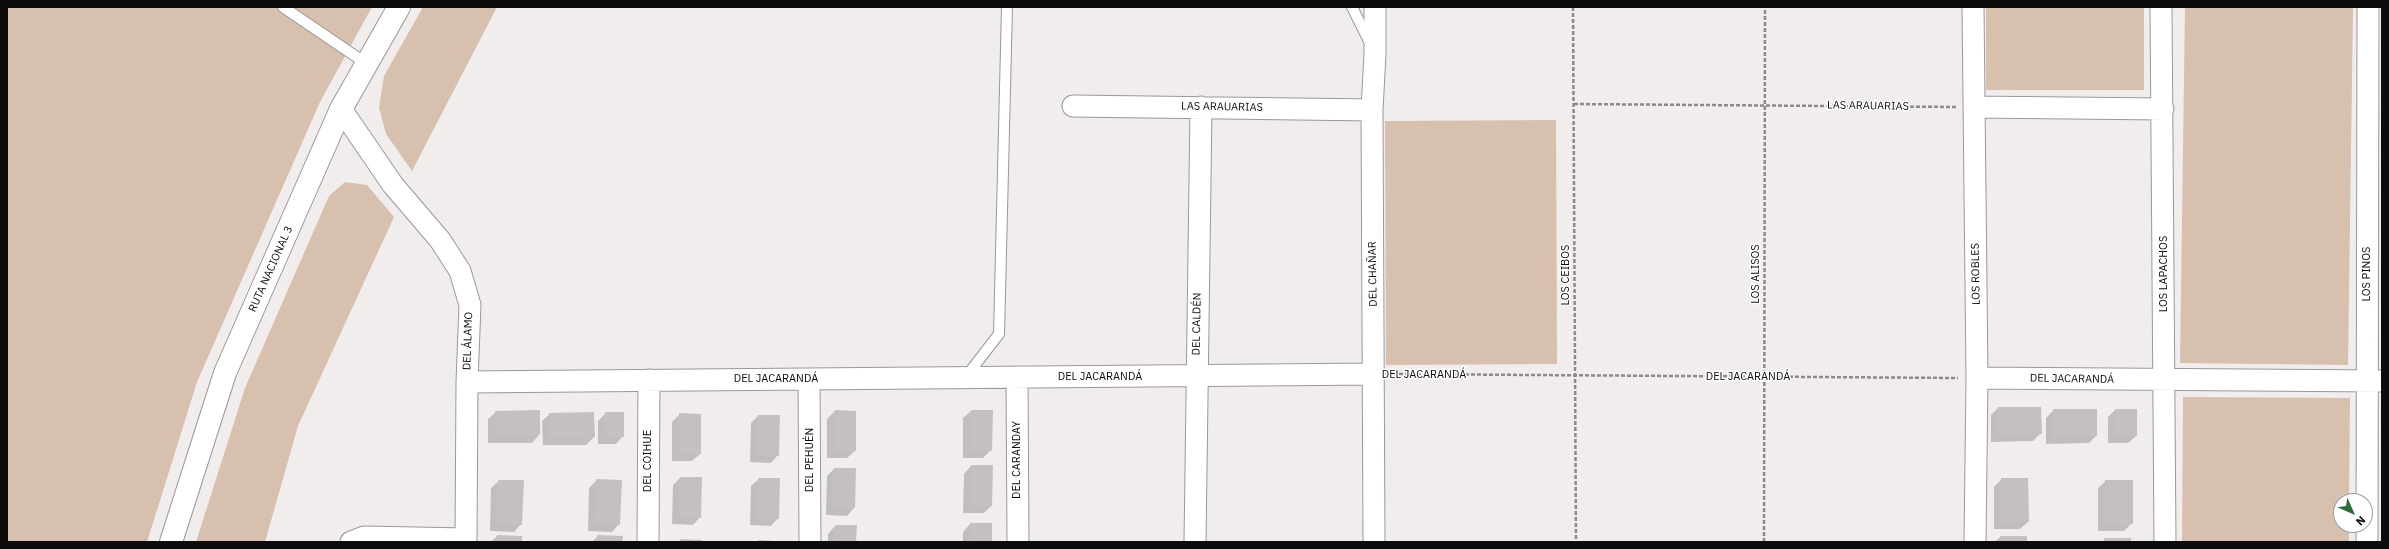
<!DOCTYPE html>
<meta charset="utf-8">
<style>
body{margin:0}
#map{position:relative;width:2389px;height:549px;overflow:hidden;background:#f1eded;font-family:"IBM Plex Sans",sans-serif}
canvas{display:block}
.frame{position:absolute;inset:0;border:8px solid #0d0b0c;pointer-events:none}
.north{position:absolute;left:2333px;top:493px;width:40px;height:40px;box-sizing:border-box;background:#fff;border:1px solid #9e9d9e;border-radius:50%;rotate:135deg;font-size:11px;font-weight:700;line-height:16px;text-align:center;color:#0d0b0c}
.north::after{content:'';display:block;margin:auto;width:14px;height:18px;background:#2c6c36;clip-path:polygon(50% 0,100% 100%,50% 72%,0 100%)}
</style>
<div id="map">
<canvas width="2389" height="549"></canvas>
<div class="frame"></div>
<div class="north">N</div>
</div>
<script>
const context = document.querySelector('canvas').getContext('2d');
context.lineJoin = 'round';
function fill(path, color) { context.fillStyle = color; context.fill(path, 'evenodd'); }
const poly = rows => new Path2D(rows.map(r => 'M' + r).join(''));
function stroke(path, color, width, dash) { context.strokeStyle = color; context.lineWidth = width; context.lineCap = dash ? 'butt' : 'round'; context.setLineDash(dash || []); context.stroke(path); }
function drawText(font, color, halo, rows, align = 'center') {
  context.font = font + ' "IBM Plex Sans",sans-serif'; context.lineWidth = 3; context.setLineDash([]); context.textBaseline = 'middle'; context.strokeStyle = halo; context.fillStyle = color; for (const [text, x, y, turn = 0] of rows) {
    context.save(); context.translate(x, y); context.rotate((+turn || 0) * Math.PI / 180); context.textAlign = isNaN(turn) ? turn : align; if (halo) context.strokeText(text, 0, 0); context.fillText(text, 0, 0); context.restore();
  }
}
fill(poly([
 [7,7,372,7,320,102,197,382,147,542,7,542],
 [423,7,497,7,412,171,386,134,379,108,384,76],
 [1986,7,2144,7,2144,90,1986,90],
 [2185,7,2353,8,2348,365,2180,363],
 [1556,120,1557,364,1386,365,1385,121],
 [345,182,367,185,394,217,298,426,265,542,196,542,245,388,329,196],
 [2183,397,2350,398,2349,501,2341,501,2341,525,2349,525,2349,542,2182,542]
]), '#d7c0ae');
fill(poly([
 [1998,408,2041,433,2033,441,1991,442,1991,415],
 [2054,410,2096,436,2089,443,2046,444,2046,418],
 [2115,410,2136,436,2128,443,2108,443,2108,417],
 [539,411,539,435,532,443,488,443,488,419,496,412],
 [835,411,855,412,855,451,847,458,827,458,827,419],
 [971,411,991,411,991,450,983,458,963,458,963,418],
 [593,413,594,437,586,445,543,445,542,421,550,414],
 [606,413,623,436,616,444,598,444,598,421],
 [680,414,700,454,692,461,672,461,672,422],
 [758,416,778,455,771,463,750,462,751,423],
 [971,466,991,506,984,513,963,513,964,474],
 [834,469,855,469,854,508,847,516,826,515,827,476],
 [680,478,700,517,693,525,672,524,673,485],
 [759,479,778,518,771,526,750,525,751,486],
 [2002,479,2028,522,2020,529,1994,529,1994,487],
 [597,480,619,524,612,532,588,531,589,488],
 [499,481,521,524,514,532,490,531,491,488],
 [2106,481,2132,523,2124,531,2098,531,2098,488],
 [970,524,991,542,963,542,963,532],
 [835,526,855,542,828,542,828,534],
 [497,536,521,542,491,542],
 [598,536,621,542,592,542],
 [2000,537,2026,542,1995,542]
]), '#0003');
fill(poly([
 [1998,407,2041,407,2042,434,1998,434],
 [2053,409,2097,409,2097,436,2053,437],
 [2115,409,2137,409,2137,436,2115,436],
 [540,410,540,435,496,436,495,411],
 [835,410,856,411,856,451,834,451],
 [971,410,993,410,992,451,970,450],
 [594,412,595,437,550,438,549,413],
 [605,412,624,412,624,437,606,437],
 [679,413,701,414,701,454,679,454],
 [758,415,780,415,779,456,757,455],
 [971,465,993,465,992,506,970,506],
 [834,468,856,468,855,508,833,508],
 [680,477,702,477,701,518,679,517],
 [758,478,780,478,779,519,757,518],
 [2001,478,2028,478,2029,522,2001,522],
 [596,479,622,480,620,525,595,524],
 [498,480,524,480,522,525,497,524],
 [2105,480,2133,480,2133,524,2105,524],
 [970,523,992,523,992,542,970,542],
 [835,525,857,525,856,542,834,542],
 [497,535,522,536,522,542,496,542],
 [597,535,623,536,622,542,597,542],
 [2000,536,2027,536,2027,542,2000,542],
 [2104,538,2131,538,2131,542,2104,542],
 [680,539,702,540,702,542,680,542],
 [758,540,776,541,776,542,758,542]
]), '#c5c0bf');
const service = poly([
 [283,7,367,64],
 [1352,7,1370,43],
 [965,378,999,334,1007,7]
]);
const minor = poly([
 [1973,7,1977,378,1975,542],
 [2161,7,2165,542],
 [1073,106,1372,110],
 [1974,107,2163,109],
 [341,109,393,185,440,240,460,271,470,305,467,382,466,542],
 [1017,377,1018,542],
 [1977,378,2382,381],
 [809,379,810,542],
 [467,382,1374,374],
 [351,542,364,537,466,539],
 [648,542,649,380],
 [1195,542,1201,107],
 [1374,542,1372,110,1375,54,1375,7],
 [2367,542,2368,7]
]);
const trunk = poly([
 [171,542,225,373,341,109,399,7]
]);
stroke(service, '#9c9798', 12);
stroke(minor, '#9c9798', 23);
stroke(trunk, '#9c9798', 24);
stroke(poly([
 [1573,7,1576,542],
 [1574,104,1956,107],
 [1393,374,1958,378],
 [1764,542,1765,7]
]), '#8c8989', 2.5, [4, 2]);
stroke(service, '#fff', 10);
stroke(minor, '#fff', 21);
stroke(trunk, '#fff', 22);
drawText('11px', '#0d0b0c', '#fff', [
 ["LAS ARAUARIAS",1868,106,1],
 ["LAS ARAUARIAS",1222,107,1],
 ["RUTA NACIONAL 3",271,269,-66],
 ["DEL CHAÑAR",1373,274,-91],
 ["LOS ALISOS",1756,274,-90],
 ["LOS ROBLES",1976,274,-91],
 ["LOS LAPACHOS",2164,274,-90],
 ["LOS PINOS",2367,274,-90],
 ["LOS CEIBOS",1566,275,-90],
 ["DEL CALDÉN",1197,324,-89],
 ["DEL ÁLAMO",468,341,-88],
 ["DEL JACARANDÁ",1424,375],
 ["DEL JACARANDÁ",1100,377],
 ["DEL JACARANDÁ",1748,377],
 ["DEL JACARANDÁ",776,379],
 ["DEL JACARANDÁ",2072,379,1],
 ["DEL PEHUÉN",810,460,-90],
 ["DEL CARANDAY",1017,460,-90],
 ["DEL COIHUE",648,461,-90]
]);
</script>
